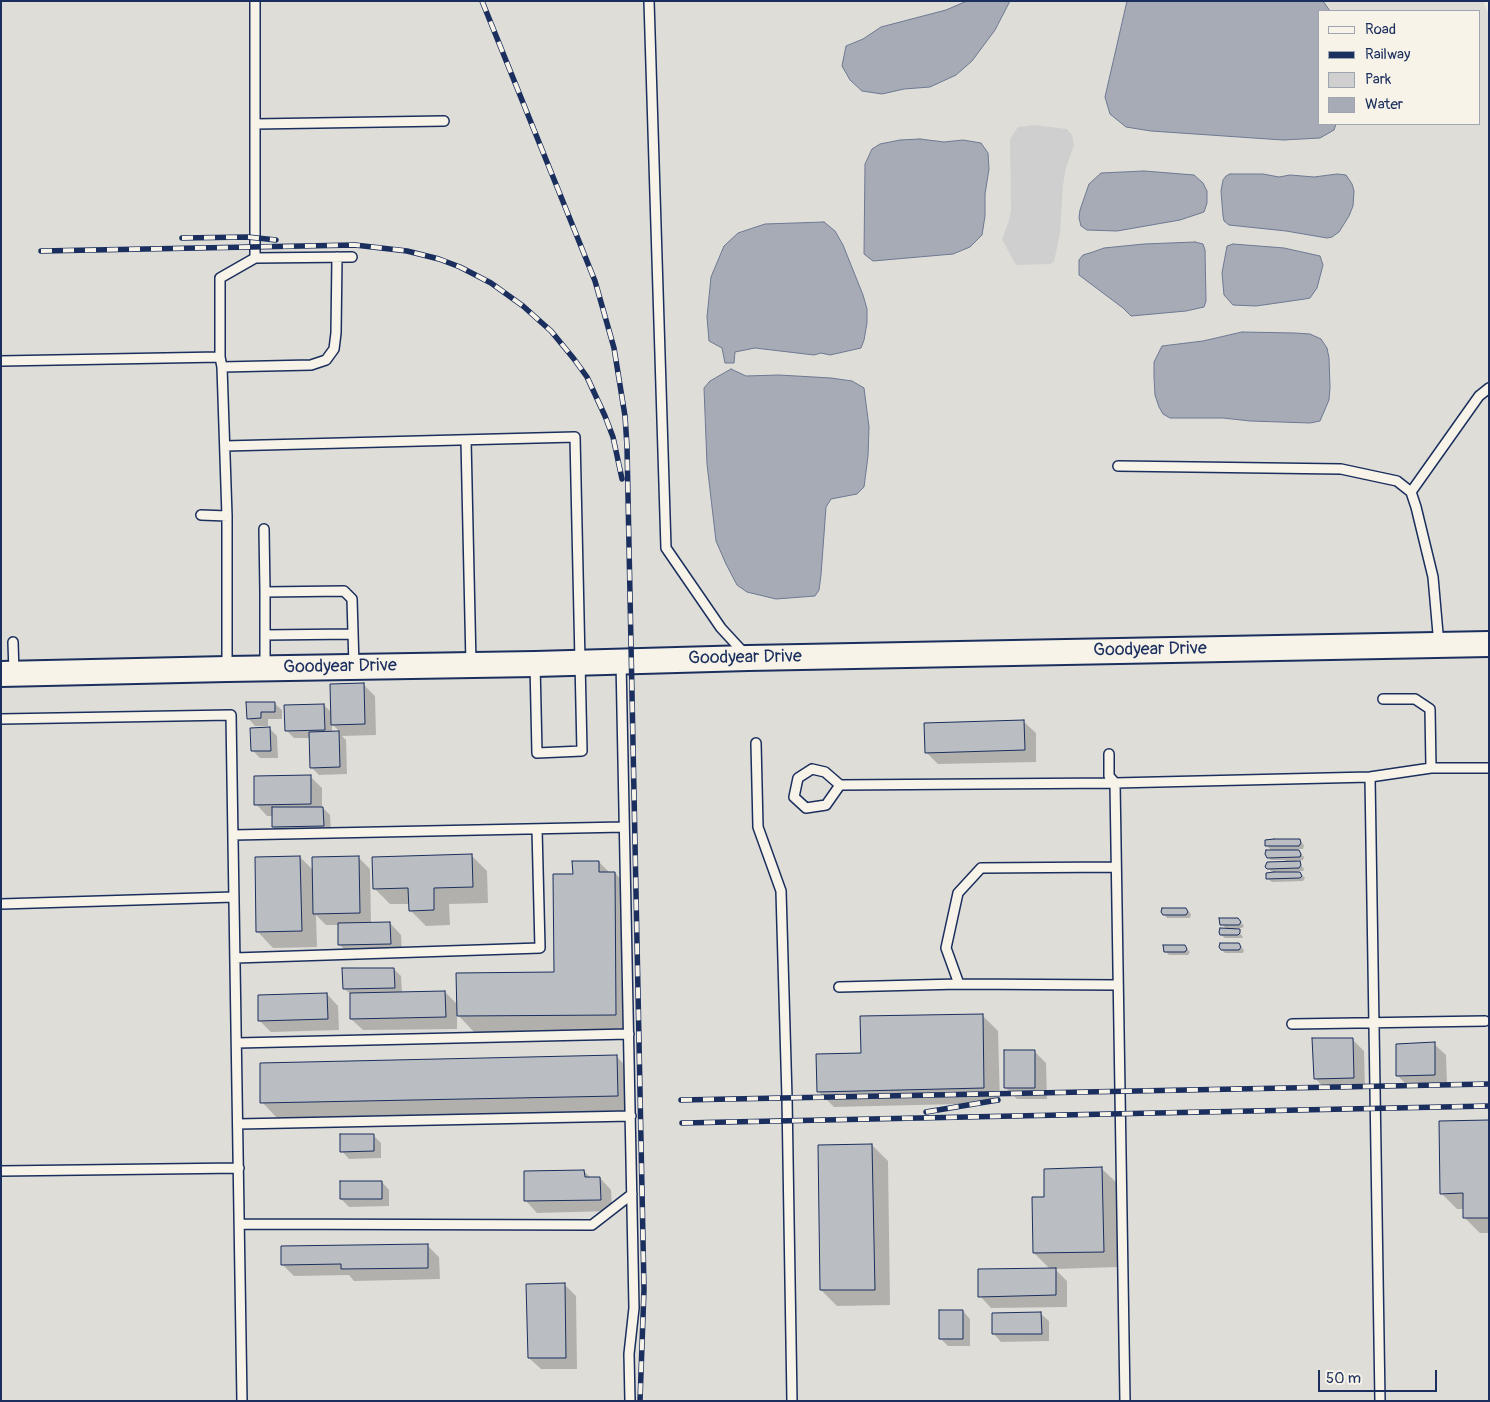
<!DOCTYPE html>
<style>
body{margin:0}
#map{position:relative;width:1490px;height:1402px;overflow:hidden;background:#eeebe2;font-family:Pangolin,sans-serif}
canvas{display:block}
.frame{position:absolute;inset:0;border:2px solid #1b2f5e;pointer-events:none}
.legend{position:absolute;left:1318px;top:10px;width:162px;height:115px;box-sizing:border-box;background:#f7f3e8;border:1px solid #9fa5b1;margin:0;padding:6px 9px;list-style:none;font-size:15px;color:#1b2f5e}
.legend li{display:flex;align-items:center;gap:10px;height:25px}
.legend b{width:25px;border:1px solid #9fa5b1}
.scale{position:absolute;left:1318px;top:1370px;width:119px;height:22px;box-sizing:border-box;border:2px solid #1b2f5e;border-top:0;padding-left:6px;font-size:15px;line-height:18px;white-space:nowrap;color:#1b2f5e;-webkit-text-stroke:4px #f7f3e8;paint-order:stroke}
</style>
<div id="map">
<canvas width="1490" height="1402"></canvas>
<div class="frame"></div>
<ul class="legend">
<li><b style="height:6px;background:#f7f3e8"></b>Road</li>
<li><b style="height:6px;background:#1b2f5e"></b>Railway</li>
<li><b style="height:14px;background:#cfcfcf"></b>Park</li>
<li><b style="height:14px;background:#a6abb5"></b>Water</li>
</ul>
<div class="scale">50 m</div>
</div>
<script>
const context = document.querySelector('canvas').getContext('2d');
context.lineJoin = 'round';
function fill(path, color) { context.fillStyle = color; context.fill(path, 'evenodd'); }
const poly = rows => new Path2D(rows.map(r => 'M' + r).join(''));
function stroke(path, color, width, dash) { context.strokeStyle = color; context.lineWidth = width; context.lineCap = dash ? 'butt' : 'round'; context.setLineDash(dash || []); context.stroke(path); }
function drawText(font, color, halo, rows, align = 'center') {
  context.font = font + ' Pangolin,sans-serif'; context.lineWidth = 5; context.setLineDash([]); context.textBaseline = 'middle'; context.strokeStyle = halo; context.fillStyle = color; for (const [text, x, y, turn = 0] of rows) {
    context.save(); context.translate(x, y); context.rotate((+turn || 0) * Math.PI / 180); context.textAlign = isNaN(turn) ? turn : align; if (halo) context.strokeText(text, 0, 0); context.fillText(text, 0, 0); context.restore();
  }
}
fill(poly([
 [1,1,1483,1,1489,15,1489,1401,1,1401],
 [1319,11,1479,11,1479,124,1319,124]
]), '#deddd8');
fill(poly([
 [1034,125,1067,129,1072,135,1074,145,1066,168,1063,185,1060,233,1054,262,1050,264,1016,265,1002,239,1009,221,1011,209,1010,139,1018,127]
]), '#cfcfcf');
const water = poly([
 [967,1,1010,1,995,30,972,61,956,75,930,87,904,89,882,94,862,91,850,80,842,66,846,46,863,39,881,27,946,10,967,1],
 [1127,1,1323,1,1330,11,1319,11,1319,124,1336,124,1334,130,1320,138,1283,140,1151,131,1126,127,1110,114,1105,97,1127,1],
 [920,139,944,142,963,140,981,143,988,153,989,169,985,194,985,216,982,235,970,247,953,254,873,261,864,254,865,164,872,149,880,144,900,140,920,139],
 [1144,171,1194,175,1203,183,1207,191,1207,203,1204,212,1180,220,1117,231,1087,230,1081,226,1079,218,1080,210,1089,184,1101,173,1144,171],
 [1230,174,1263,174,1279,177,1290,175,1314,177,1337,174,1346,175,1352,184,1354,191,1353,206,1349,216,1339,232,1332,237,1327,238,1286,231,1229,225,1224,221,1223,216,1221,191,1223,180,1226,176,1230,174],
 [824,222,835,231,843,245,863,295,867,309,867,323,864,340,861,348,830,355,821,353,814,355,755,348,735,352,734,363,725,363,722,348,709,341,707,317,711,277,724,246,738,233,765,224,824,222],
 [1195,242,1203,244,1205,250,1206,301,1204,307,1186,311,1131,316,1123,308,1079,275,1079,260,1083,255,1093,252,1104,248,1144,244,1195,242],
 [1233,244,1284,248,1320,256,1323,265,1317,288,1310,298,1305,299,1256,306,1233,305,1224,295,1222,273,1227,246,1233,244],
 [1242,332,1295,333,1310,334,1321,339,1327,348,1329,358,1330,387,1329,400,1320,421,1310,423,1250,421,1223,418,1170,418,1163,414,1159,407,1155,395,1154,377,1154,362,1162,346,1203,341,1242,332],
 [731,369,746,376,779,375,831,378,852,381,864,388,869,427,868,456,864,487,857,494,831,499,826,507,821,575,819,590,815,596,776,599,747,592,737,585,726,564,716,541,707,464,704,388,710,381,731,369]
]);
fill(water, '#a6abb5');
stroke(water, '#6e7992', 1);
fill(poly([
 [363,684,375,696,376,735,342,736,346,740,347,774,319,775,311,767,311,738,294,738,286,730,324,705,332,713],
 [332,724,340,732,332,732],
 [274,703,282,710,282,719,268,719,268,726,255,726,248,718],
 [1024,722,1036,733,1036,762,938,764,926,752],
 [270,729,277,736,278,758,260,758,252,750],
 [310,776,322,788,322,807,330,815,331,834,281,834,273,827,273,816,267,816,256,804],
 [1299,840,1304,845,1303,849,1297,849,1304,857,1303,860,1297,860,1304,869,1303,871,1297,871,1305,878,1303,881,1272,882,1268,879,1273,873,1268,868,1285,863,1285,860,1271,860,1268,857,1273,852,1267,846],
 [472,856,487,871,488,903,449,904,450,925,426,926,410,910,410,904,390,904,374,888],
 [300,857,314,871,359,858,370,869,371,924,390,923,401,935,402,955,351,956,339,944,339,925,326,925,316,915,317,947,273,948,258,932],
 [599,862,610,873,615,873,630,889,632,1030,474,1032,457,1014,457,1029,363,1030,351,1019,351,995,344,988,394,969,401,976,402,993,445,992,458,1005,555,973,574,875],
 [1187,910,1191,914,1190,918,1167,918,1164,914],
 [1239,920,1244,926,1242,928,1236,928,1243,937,1242,938,1225,938,1221,935,1227,930,1221,923],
 [1238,944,1244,950,1243,953,1225,953,1222,950],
 [1184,946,1190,952,1188,955,1169,955,1165,951],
 [327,994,338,1006,339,1030,271,1032,259,1020],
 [982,1015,998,1031,1000,1103,834,1107,818,1091,862,1054],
 [1352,1039,1364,1051,1365,1089,1326,1090,1315,1078],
 [1434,1044,1446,1055,1447,1086,1409,1087,1398,1076],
 [1034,1051,1046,1063,1047,1099,1017,1099,1005,1087],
 [617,1057,633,1073,634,1111,277,1118,262,1102],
 [1489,1122,1489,1233,1480,1233,1465,1218,1465,1209,1457,1209,1441,1193],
 [373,1135,381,1143,381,1158,349,1159,342,1151],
 [872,1145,888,1161,890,1305,837,1306,821,1290],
 [1102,1169,1118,1184,1119,1267,1055,1269,1067,1281,1067,1307,991,1308,980,1296,1050,1269,1034,1253,1046,1198],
 [584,1171,591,1178,600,1178,611,1190,612,1211,537,1213,526,1201],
 [382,1182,389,1190,389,1206,349,1207,341,1199],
 [427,1245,439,1257,440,1279,354,1281,349,1275,294,1276,282,1264],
 [564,1284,576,1296,577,1369,541,1369,529,1358],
 [963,1311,970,1319,970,1346,948,1346,940,1338],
 [1041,1314,1049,1321,1049,1341,1001,1342,994,1334]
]), '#0003');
const building = poly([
 [364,683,365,724,331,725,330,684,364,683],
 [246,702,275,702,275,712,261,712,261,718,247,719,246,702],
 [324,704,325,730,285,731,284,705,324,704],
 [1024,720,1025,750,925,753,924,723,1024,720],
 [270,727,271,751,251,751,250,728,270,727],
 [339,731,340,767,310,768,309,732,339,731],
 [311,775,311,804,254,805,254,776,311,775],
 [272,807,323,807,324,826,272,827,272,807],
 [1274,839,1300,839,1301,843,1299,846,1265,846,1265,840,1274,839],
 [1266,850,1299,850,1301,854,1300,857,1267,858,1265,854,1266,850],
 [472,854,473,887,434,888,434,910,409,911,408,888,373,889,372,857,472,854],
 [300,856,302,931,256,932,255,857,300,856],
 [359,856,360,913,313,914,312,857,359,856],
 [572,861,599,861,599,872,615,872,616,1015,457,1016,456,973,554,972,553,874,573,874,572,861],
 [1300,861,1301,865,1299,868,1267,869,1265,867,1267,862,1300,861],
 [1274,872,1300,872,1302,876,1300,878,1266,879,1266,873,1274,872],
 [1162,908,1186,908,1188,912,1186,915,1163,915,1161,912,1162,908],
 [1219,918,1238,918,1241,922,1239,925,1220,925,1219,918],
 [390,922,391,944,338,945,338,923,390,922],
 [1220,928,1240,929,1240,933,1238,935,1220,935,1219,932,1220,928],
 [1220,943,1239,943,1241,947,1239,950,1221,950,1219,947,1220,943],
 [1163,945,1185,945,1187,949,1185,952,1164,952,1163,945],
 [342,968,394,968,395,988,343,989,342,968],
 [445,991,446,1017,350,1019,350,993,445,991],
 [327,993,328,1019,258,1021,258,995,327,993],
 [983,1014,984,1088,817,1092,816,1054,861,1053,860,1016,983,1014],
 [1312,1038,1353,1038,1354,1078,1314,1079,1312,1038],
 [1435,1042,1435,1075,1396,1076,1396,1044,1435,1042],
 [1004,1050,1035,1050,1035,1088,1004,1088,1004,1050],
 [617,1055,618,1096,260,1103,260,1063,617,1055],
 [1489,1120,1489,1218,1463,1218,1463,1193,1440,1194,1439,1121,1489,1120],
 [340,1134,374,1134,374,1151,340,1152,340,1134],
 [872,1144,875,1290,820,1290,818,1145,872,1144],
 [1102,1167,1104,1252,1033,1253,1032,1197,1044,1197,1044,1169,1102,1167],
 [584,1170,585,1177,600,1177,601,1200,524,1201,524,1171,584,1170],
 [340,1181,382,1181,382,1199,340,1199,340,1181],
 [428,1244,428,1268,341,1269,341,1264,281,1265,281,1246,428,1244],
 [1056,1268,1056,1295,978,1297,978,1269,1056,1268],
 [565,1283,566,1358,528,1358,526,1284,565,1283],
 [939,1310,963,1310,963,1339,939,1339,939,1310],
 [1041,1312,1042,1334,992,1334,992,1313,1041,1312]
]);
fill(building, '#babdc2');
stroke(building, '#1b2f5e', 1);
const lane = poly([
 [255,1,255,124,444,121],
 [649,1,666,548,721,628,745,654],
 [255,258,255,124],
 [1,361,220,357],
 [222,367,311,365,326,360,334,349,336,333,337,257],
 [466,440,471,664],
 [225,446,575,437,582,751,537,753,535,664],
 [1118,466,1341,469,1397,481,1411,492,1416,507,1433,577,1439,645],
 [1411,492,1479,396,1489,388],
 [201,515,227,516],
 [264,529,265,592,344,591,352,599,354,666],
 [265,592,265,667],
 [265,635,353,634],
 [13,642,14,673],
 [621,661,634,1308,629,1354,630,1401],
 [227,668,227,516,222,367,220,357,220,278,255,258,352,257],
 [1383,699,1415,699,1430,709,1431,768],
 [1,719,231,715,242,1401],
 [756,743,758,827,781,891,787,1098,792,1401],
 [1109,754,1109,776,1115,783,1125,1401],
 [812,769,825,772,840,785,826,805,806,808,794,797,798,778,812,769],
 [1370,777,1380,1401],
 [840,785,1115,783,1370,777,1431,768,1489,768],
 [233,835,624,827],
 [1116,867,981,868,958,893,946,948,959,984,1118,985],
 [1,904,234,897],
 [235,958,540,948,537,829],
 [839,987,959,984],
 [1292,1024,1485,1021],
 [237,1043,629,1034],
 [238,1124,631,1116],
 [1,1171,239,1168],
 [240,1224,592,1225,632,1194]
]);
const secondary = poly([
 [1,674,227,669,535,664,748,658,1489,644]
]);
stroke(lane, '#1b2f5e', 12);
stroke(secondary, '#1b2f5e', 28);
stroke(lane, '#f7f3e8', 9);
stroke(secondary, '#f7f3e8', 24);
const rail = poly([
 [482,1,595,281,614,348,625,416,627,446,644,1289,640,1401],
 [182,238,248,237,276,240],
 [41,251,355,245,407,251,439,259,460,267,491,283,523,306,551,331,574,359,587,377,605,416,613,437,622,479],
 [681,1100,1489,1084],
 [926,1112,998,1100],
 [682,1123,1489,1106]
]);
stroke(rail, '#1b2f5e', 5.5);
stroke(rail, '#f7f3e8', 4, [11]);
drawText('18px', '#1b2f5e', '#f7f3e8', [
 ["Goodyear Drive",1150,650,-1],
 ["Goodyear Drive",745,658,-1],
 ["Goodyear Drive",340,667,-1]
]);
</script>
